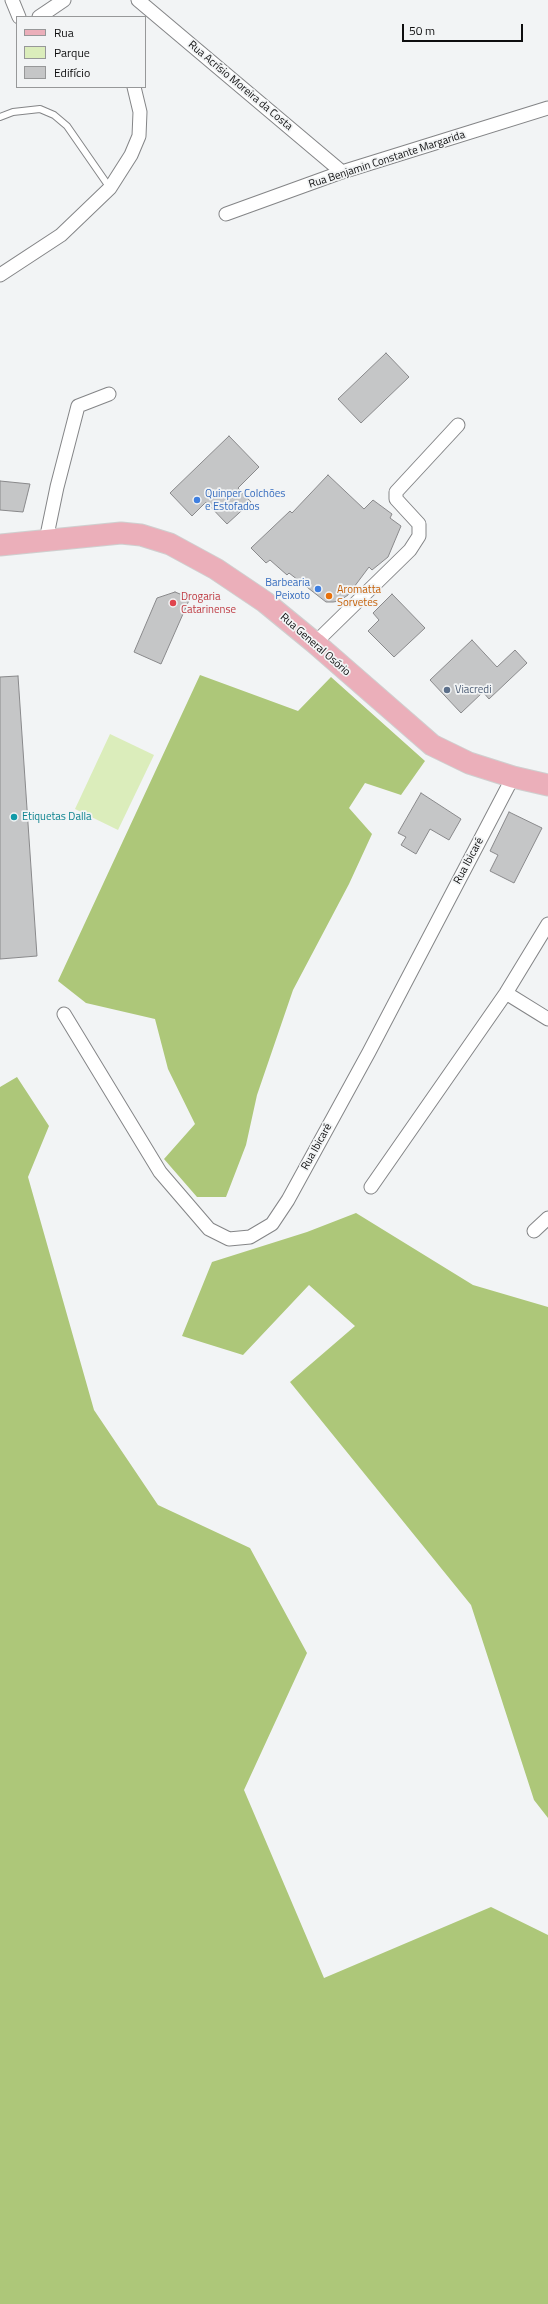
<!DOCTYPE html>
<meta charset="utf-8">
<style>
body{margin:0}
#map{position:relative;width:548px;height:2304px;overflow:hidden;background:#f2f4f5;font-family:"Titillium Web",sans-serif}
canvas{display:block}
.legend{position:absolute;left:16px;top:16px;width:130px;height:72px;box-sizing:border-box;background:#f2f4f5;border:1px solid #979899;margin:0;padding:5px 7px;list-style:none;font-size:12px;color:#0e0e0f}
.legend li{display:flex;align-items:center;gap:8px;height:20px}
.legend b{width:20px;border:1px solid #979899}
.scale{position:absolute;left:402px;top:24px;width:121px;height:18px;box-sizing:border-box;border:2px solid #0e0e0f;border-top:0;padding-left:5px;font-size:12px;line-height:14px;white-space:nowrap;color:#0e0e0f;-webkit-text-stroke:3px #f2f4f5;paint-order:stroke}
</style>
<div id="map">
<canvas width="548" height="2304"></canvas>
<ul class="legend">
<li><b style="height:5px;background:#ebafba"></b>Rua</li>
<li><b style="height:11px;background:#dbedbb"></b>Parque</li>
<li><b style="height:11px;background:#c5c6c7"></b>Edifício</li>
</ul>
<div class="scale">50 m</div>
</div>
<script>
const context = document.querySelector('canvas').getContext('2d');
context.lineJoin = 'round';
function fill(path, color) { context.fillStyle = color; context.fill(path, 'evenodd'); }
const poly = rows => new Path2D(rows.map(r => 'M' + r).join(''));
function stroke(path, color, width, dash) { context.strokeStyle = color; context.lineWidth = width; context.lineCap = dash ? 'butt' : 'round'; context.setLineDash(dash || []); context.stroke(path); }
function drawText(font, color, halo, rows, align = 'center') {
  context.font = font + ' "Titillium Web",sans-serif'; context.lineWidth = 3.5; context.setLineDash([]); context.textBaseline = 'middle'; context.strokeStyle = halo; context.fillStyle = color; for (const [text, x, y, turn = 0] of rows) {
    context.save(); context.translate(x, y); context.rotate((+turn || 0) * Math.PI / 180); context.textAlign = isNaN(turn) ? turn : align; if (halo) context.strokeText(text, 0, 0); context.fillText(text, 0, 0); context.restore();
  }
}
fill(poly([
 [110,734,154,755,118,830,75,809]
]), '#dbedbb');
fill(poly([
 [200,675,298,711,331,677,425,761,401,795,365,783,349,808,372,834,349,884,293,990,257,1095,246,1145,226,1197,197,1197,164,1159,195,1124,168,1069,155,1019,86,1003,58,981],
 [17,1077,49,1126,28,1177,94,1410,158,1505,250,1548,307,1653,244,1790,324,1978,491,1907,548,1935,548,2304,0,2304,0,1087],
 [356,1213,473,1285,548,1307,548,1818,534,1800,471,1605,290,1382,355,1326,309,1285,243,1355,182,1336,212,1262,307,1232]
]), '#adc779');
const building = poly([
 [386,353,409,377,361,423,338,399,386,353],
 [229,436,259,467,238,488,251,502,227,524,206,502,192,516,170,493,229,436],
 [328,475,364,509,373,500,392,514,390,518,401,526,388,557,372,570,369,567,348,595,339,601,333,602,326,602,289,573,287,575,270,560,266,563,251,548,290,511,292,513,328,475],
 [0,481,30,484,23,512,0,510,0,481],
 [175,592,190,598,161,664,134,652,157,598,175,592],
 [392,594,425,628,394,657,368,631,379,620,373,613,392,594],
 [472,640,497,667,515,650,527,663,489,699,483,692,461,713,430,680,472,640],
 [18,676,37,956,0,959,0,677,18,676],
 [421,793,461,819,449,840,430,829,416,854,401,845,406,837,398,833,421,793],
 [509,812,542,828,514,883,490,871,498,855,490,851,509,812]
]);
fill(building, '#c5c6c7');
stroke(building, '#89898b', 1);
const service = poly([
 [0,117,13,112,40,109,54,115,67,126,110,188]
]);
const minor = poly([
 [12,0,19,17],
 [138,0,342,172],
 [39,17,64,0],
 [226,214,342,172,548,108],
 [0,275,61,235,110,188,131,155,139,136,140,112,134,87],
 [46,540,57,487,78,406,109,394],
 [315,643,410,550,419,536,419,524,396,499,396,492,458,425],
 [506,993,548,1019],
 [64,1014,160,1172,209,1229,229,1239,250,1237,272,1224,288,1200,369,1052,513,777],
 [371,1187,506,993,548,924],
 [534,1231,548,1218]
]);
const primary = poly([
 [0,545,121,533,141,535,170,544,216,569,265,602,315,643,432,745,469,763,513,777,548,785]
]);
stroke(service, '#848587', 8);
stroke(minor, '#848587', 15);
stroke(primary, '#cfcfcf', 23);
stroke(service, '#fff', 6);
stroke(minor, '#fff', 13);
stroke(primary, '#ebafba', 21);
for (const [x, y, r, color] of [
 [197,500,4,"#3f7fe0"],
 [318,589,4,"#3f7fe0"],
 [329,596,4,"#e8710a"],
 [173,603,4,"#e0444e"],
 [447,690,4,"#5c6f8a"],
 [14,817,4,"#0f9aa8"]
]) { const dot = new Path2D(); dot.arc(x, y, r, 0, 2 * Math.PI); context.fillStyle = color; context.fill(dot); stroke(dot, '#f2f4f5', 1.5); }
drawText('11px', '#0e0e0f', '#f2f4f5', [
 ["Rua Acrísio Moreira da Costa",240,86,40],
 ["Rua Benjamin Constante Margarida",387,160,-18],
 ["Rua General Osório",315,645,41],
 ["Rua Ibicaré",469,861,-62],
 ["Rua Ibicaré",317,1147,-61]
]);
drawText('11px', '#366cbe', '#f2f4f5', [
 ["Quinper Colchões",205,494],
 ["e Estofados",205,507],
 ["Barbearia",310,583,"right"],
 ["Peixoto",310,596,"right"]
], 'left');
drawText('11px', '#c56008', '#f2f4f5', [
 ["Aromatta",337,590],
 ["Sorvetes",337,603]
], 'left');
drawText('11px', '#be3a42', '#f2f4f5', [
 ["Drogaria",181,597],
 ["Catarinense",181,610]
], 'left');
drawText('11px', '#4e5e75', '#f2f4f5', [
 ["Viacredi",455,690]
], 'left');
drawText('11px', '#0d838f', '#f2f4f5', [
 ["Etiquetas Dalla",22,817]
], 'left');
</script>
